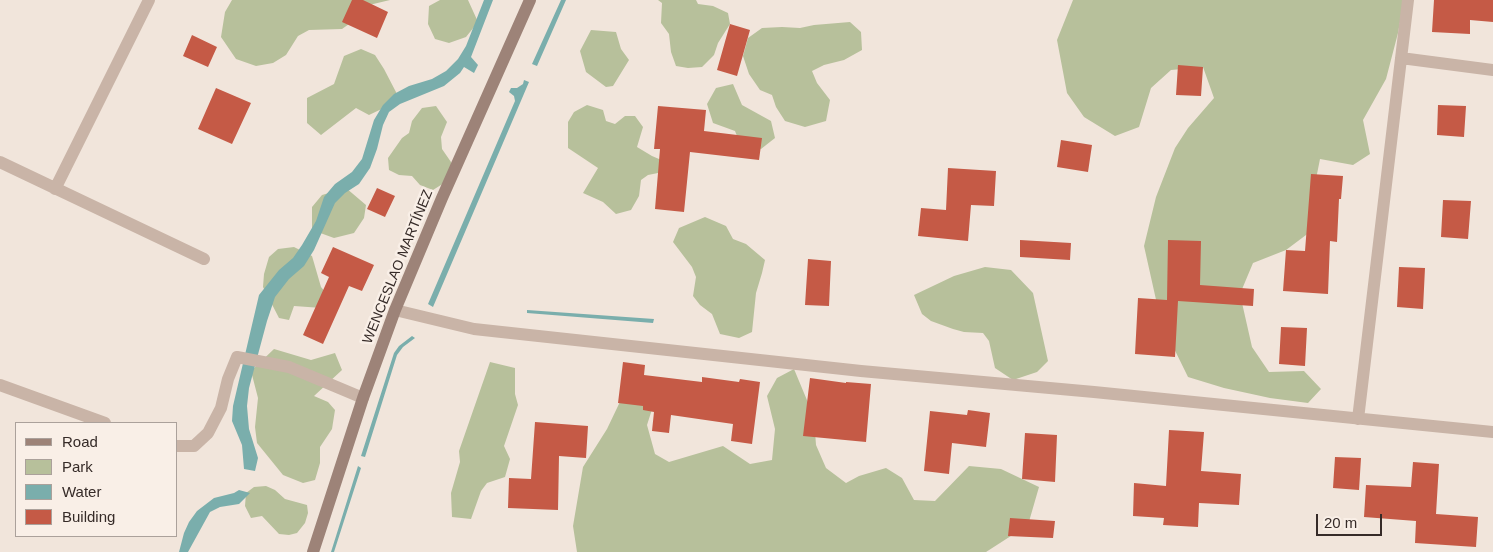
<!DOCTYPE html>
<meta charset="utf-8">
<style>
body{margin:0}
#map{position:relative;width:1493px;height:552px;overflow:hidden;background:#f1e5db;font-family:Arial,sans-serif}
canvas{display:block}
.legend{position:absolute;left:15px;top:422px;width:162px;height:115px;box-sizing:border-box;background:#f9efe7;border:1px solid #aba19b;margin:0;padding:6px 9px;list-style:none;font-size:15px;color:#362b28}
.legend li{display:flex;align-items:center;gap:10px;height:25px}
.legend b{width:25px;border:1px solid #aba19b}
.scale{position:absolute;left:1316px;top:514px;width:66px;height:22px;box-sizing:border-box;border:2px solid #362b28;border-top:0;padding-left:6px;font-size:15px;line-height:18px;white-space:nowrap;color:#362b28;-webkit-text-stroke:4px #f9efe7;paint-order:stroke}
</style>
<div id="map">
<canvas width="1493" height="552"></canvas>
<ul class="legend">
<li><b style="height:6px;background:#9d8378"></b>Road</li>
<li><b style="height:14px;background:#b7c09b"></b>Park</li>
<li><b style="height:14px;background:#7aaeac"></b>Water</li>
<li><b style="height:14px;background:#c55a46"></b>Building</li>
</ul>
<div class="scale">20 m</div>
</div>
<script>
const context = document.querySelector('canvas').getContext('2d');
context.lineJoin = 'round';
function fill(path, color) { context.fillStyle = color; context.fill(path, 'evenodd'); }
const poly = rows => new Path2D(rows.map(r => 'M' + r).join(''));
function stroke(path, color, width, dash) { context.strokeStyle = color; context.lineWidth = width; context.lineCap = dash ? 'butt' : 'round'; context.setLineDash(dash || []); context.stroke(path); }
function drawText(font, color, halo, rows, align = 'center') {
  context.font = font + ' Arial,sans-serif'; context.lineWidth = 5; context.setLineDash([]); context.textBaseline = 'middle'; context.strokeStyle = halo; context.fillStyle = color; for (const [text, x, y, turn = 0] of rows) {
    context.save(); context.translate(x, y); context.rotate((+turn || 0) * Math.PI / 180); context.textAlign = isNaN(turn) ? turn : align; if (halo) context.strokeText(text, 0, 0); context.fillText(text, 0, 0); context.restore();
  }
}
fill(poly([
 [232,0,390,0,365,6,356,19,342,29,309,30,298,36,286,55,273,63,256,66,236,59,221,37,225,12],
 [440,0,468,0,478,22,466,37,449,43,435,39,428,24,429,6],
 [658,0,696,0,698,4,713,6,728,13,730,24,718,43,714,55,702,67,688,68,676,66,671,52,669,34,661,23,662,3],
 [1073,0,1404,0,1398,33,1386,79,1363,120,1370,154,1353,165,1320,159,1315,184,1318,226,1286,250,1253,263,1240,294,1252,347,1269,372,1304,371,1321,389,1308,403,1270,398,1224,388,1188,377,1161,322,1144,246,1156,197,1175,148,1188,128,1214,98,1203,67,1171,70,1151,88,1139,127,1115,136,1084,117,1067,93,1057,40],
 [850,22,861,32,862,50,844,60,824,65,812,71,817,83,830,100,826,121,805,127,785,121,776,107,772,95,760,90,749,74,743,56,748,38,762,28,782,27,800,28,814,25],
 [591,30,616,32,621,49,629,60,613,86,606,87,586,72,580,51],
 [361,49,375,55,384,69,397,94,392,104,369,115,356,108,321,135,307,123,307,98,334,84,344,56],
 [733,84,742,105,771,121,775,138,761,149,739,141,735,131,713,123,707,104,716,88],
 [587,105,603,110,606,121,615,124,625,116,635,116,643,127,637,147,652,156,666,162,663,172,648,175,641,180,639,196,631,210,616,214,603,202,583,193,598,168,568,148,568,122,574,112],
 [436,106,447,122,441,137,442,149,451,162,452,178,433,190,420,185,412,176,399,175,389,170,388,158,402,138,409,133,412,121,422,108],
 [346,188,366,205,364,218,354,233,334,238,312,230,312,207,322,195],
 [705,217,726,226,733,239,746,244,765,260,762,273,756,293,752,332,739,338,720,334,712,314,700,305,693,296,696,277,692,267,673,242,679,228],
 [294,247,312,256,321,287,326,293,322,308,294,306,289,320,279,318,263,287,264,274,269,257,278,249],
 [985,267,1011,270,1033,293,1048,361,1037,372,1013,380,995,368,989,341,983,333,964,332,953,329,931,321,922,314,914,295,954,276],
 [274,349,311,360,335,353,342,370,314,396,328,402,335,410,332,429,320,447,320,463,315,480,303,483,283,475,257,443,255,427,258,398,251,371],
 [490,362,515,368,515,394,518,405,504,446,510,459,505,477,487,483,481,491,471,519,452,517,451,493,460,462,459,451],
 [794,369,814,417,816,445,826,468,846,483,859,476,886,468,902,478,914,500,935,501,969,466,1001,469,1039,487,1028,525,986,552,577,552,573,526,583,467,607,429,628,385,655,400,647,425,655,454,669,462,723,446,750,464,772,460,775,429,767,396,777,378],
 [266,486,275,490,285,499,307,505,308,513,305,523,297,533,289,535,279,534,262,516,251,518,245,506,246,493,254,487]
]), '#b7c09b');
fill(poly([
 [484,0,493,0,471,57,478,65,474,73,464,67,460,73,444,86,400,104,389,112,383,125,377,149,370,168,359,184,345,193,335,203,314,250,304,266,289,279,275,297,267,321,249,388,247,406,249,429,258,458,255,471,244,469,242,445,232,421,233,406,259,295,279,270,293,258,302,245,316,221,324,197,335,184,352,172,362,159,374,120,383,105,394,94,409,86,432,79,446,71,458,59,466,46],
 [561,0,566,0,537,66,532,64],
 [524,80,529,82,433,307,428,304,515,101,514,96,509,92,511,88,517,88,523,84],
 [527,310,654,319,653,323,527,313],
 [412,336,415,338,403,347,397,355,365,457,361,456,394,353,399,346],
 [358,466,361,468,334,552,331,552],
 [239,490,250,493,239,504,220,507,210,512,188,552,179,552,184,533,189,522,197,511,214,498,234,493]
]), '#7aaeac');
fill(poly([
 [352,0,363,0,388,12,377,38,342,22],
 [1434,0,1493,0,1493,22,1470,20,1470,34,1432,32],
 [730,24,750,30,737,76,717,70],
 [192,35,217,47,208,67,183,56],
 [1178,65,1203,67,1201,96,1176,95],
 [216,88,251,103,232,144,198,129],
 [1438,105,1466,106,1464,137,1437,135],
 [658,106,706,110,704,131,762,138,759,160,690,152,684,212,655,209,660,149,654,149],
 [1061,140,1092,145,1088,172,1057,167],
 [948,168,996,171,994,206,971,205,968,241,918,236,921,208,946,210],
 [1311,174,1343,176,1341,199,1339,199,1337,242,1330,241,1328,294,1283,291,1286,250,1305,251],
 [377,188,395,196,385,217,367,209],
 [1443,200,1471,201,1468,239,1441,237],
 [1020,240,1071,243,1070,260,1020,257],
 [1168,240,1201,241,1200,285,1254,289,1253,306,1178,301,1175,357,1135,354,1138,298,1167,300],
 [333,247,374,265,362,291,349,286,323,344,303,335,329,277,321,273],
 [808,259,831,261,829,306,805,305],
 [1399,267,1425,268,1423,309,1397,307],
 [1281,327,1307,328,1305,366,1279,364],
 [623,362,645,365,644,375,702,382,702,377,739,382,740,379,760,382,752,444,731,441,733,424,671,415,669,433,652,431,654,412,643,410,643,406,618,403],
 [810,378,846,383,846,382,871,384,866,442,803,436],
 [968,410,990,413,986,447,952,443,949,474,924,471,930,411,967,415],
 [535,422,588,426,586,458,559,456,558,510,508,508,509,478,531,479],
 [1169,430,1204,432,1201,471,1241,474,1239,505,1199,503,1198,527,1163,525,1164,518,1133,516,1134,483,1166,486],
 [1025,433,1057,435,1055,482,1022,479],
 [1335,457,1361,458,1359,490,1333,488],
 [1413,462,1439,464,1436,514,1478,517,1476,547,1415,543,1416,521,1364,517,1366,485,1411,487],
 [1010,518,1055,521,1053,538,1008,536]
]), '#c55a46');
stroke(poly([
 [1401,58,1493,70],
 [0,162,204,259],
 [55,189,149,0],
 [395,310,474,329,861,371,1094,392,1493,432],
 [0,385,105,423],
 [1358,419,1408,0],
 [176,446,194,446,208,433,221,408,228,379,237,357,289,367,363,398]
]), '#c9b4a7', 12);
stroke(poly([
 [313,552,363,398,395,310,442,198,530,0]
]), '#9d8378', 12);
drawText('14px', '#362b28', '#f9efe7', [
 ["WENCESLAO MARTÍNEZ",398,267,-68]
]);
</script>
